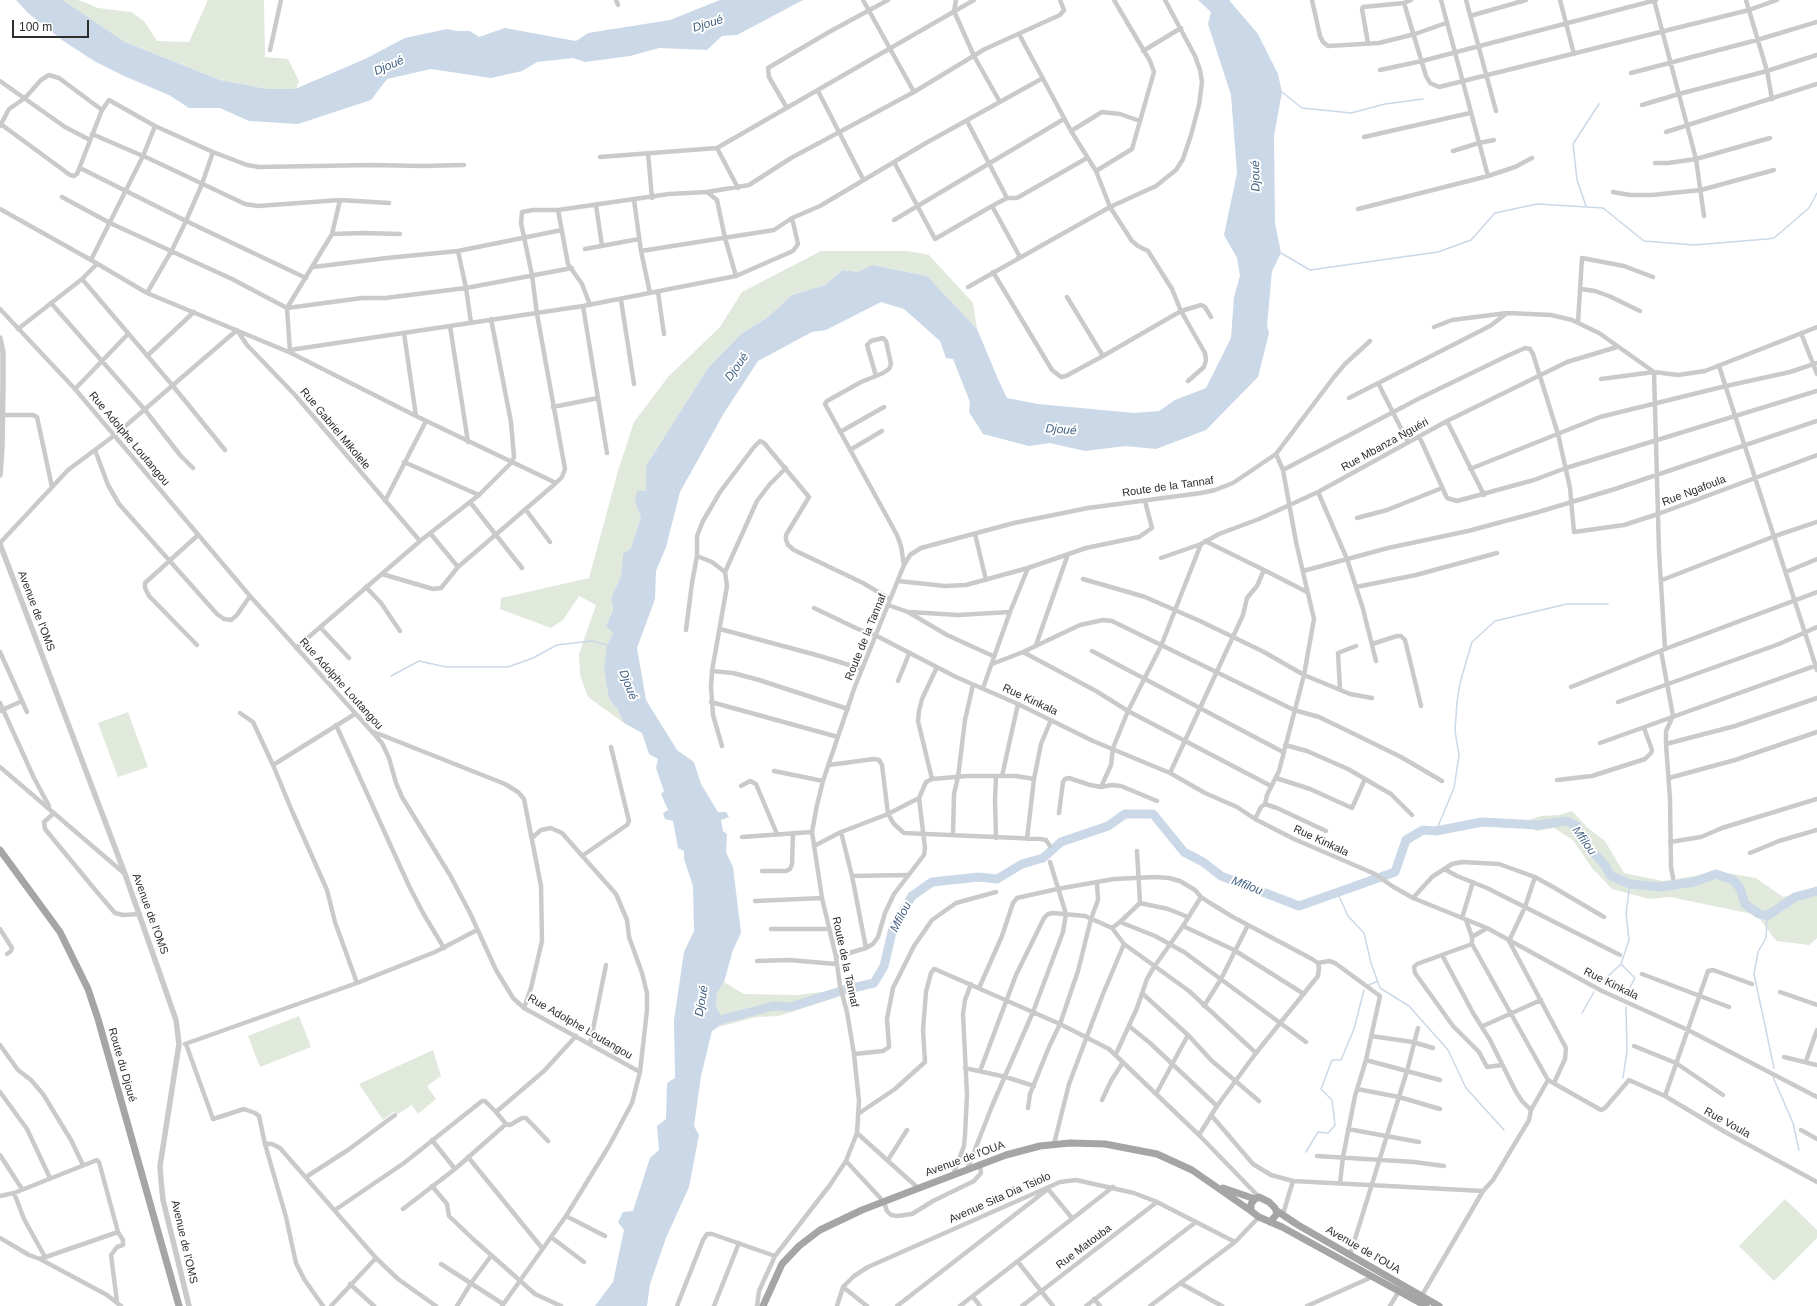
<!DOCTYPE html>
<meta charset="utf-8">
<style>
body{margin:0}
#map{position:relative;width:1817px;height:1306px;overflow:hidden;background:#fff;font-family:Arial,sans-serif}
canvas{display:block}
.scale{position:absolute;left:12px;top:20px;width:77px;height:18px;box-sizing:border-box;border:2px solid #2d2d2d;border-top:0;padding-left:5px;font-size:12px;line-height:14px;white-space:nowrap;color:#2d2d2d;-webkit-text-stroke:3px #fff;paint-order:stroke}
</style>
<div id="map">
<canvas width="1817" height="1306"></canvas>
<div class="scale">100 m</div>
</div>
<script>
const context = document.querySelector('canvas').getContext('2d');
context.lineJoin = 'round';
function fill(path, color) { context.fillStyle = color; context.fill(path, 'evenodd'); }
const poly = rows => new Path2D(rows.map(r => 'M' + r).join(''));
function stroke(path, color, width, dash) { context.strokeStyle = color; context.lineWidth = width; context.lineCap = dash ? 'butt' : 'round'; context.setLineDash(dash || []); context.stroke(path); }
function drawText(font, color, halo, rows, align = 'center') {
  context.font = font + ' Arial,sans-serif'; context.lineWidth = 4; context.setLineDash([]); context.textBaseline = 'middle'; context.strokeStyle = halo; context.fillStyle = color; for (const [text, x, y, turn = 0] of rows) {
    context.save(); context.translate(x, y); context.rotate((+turn || 0) * Math.PI / 180); context.textAlign = isNaN(turn) ? turn : align; if (halo) context.strokeText(text, 0, 0); context.fillText(text, 0, 0); context.restore();
  }
}
fill(poly([
 [63,0,79,0,98,8,131,12,144,21,157,41,189,42,208,0,264,0,265,57,288,59,299,81,296,89,267,89,220,80,125,42],
 [821,251,908,251,929,255,973,303,977,329,927,276,872,265,858,272,843,270,825,285,792,295,768,317,741,334,708,368,646,466,647,491,635,502,641,517,631,548,623,554,621,576,611,598,613,610,606,626,613,633,607,645,609,699,617,708,624,723,588,697,580,675,579,654,596,605,579,596,563,620,551,628,500,609,501,598,589,578,618,471,634,422,668,377,720,327,742,292],
 [128,712,148,767,118,777,98,723],
 [1572,811,1588,828,1605,841,1624,873,1663,881,1694,876,1716,871,1756,878,1783,897,1817,889,1817,938,1809,945,1776,941,1757,915,1670,897,1649,899,1612,889,1592,868,1573,840,1554,828,1536,831,1525,821,1541,816,1559,815],
 [724,982,744,994,798,995,837,990,838,997,779,1016,756,1017,718,1027,720,1020,716,1007,717,993],
 [299,1016,311,1047,260,1067,248,1036],
 [433,1050,441,1076,427,1086,436,1099,418,1114,412,1105,398,1114,395,1111,383,1120,359,1084],
 [1785,1199,1817,1230,1817,1238,1774,1281,1739,1246]
]), '#e1e9dc');
fill(poly([
 [16,0,63,0,125,42,220,80,267,89,295,89,365,59,405,38,447,29,457,31,470,31,479,37,505,28,576,41,588,33,670,20,720,0,803,0,737,35,722,36,707,50,659,48,630,56,585,62,573,58,537,62,522,71,491,78,431,69,387,79,371,100,298,124,249,121,220,108,189,108,169,95,124,76,94,61,62,40,28,13],
 [1198,0,1229,0,1258,34,1278,74,1282,92,1274,136,1275,223,1281,253,1272,271,1267,326,1269,333,1258,377,1206,430,1156,449,1125,446,1085,451,1050,443,1029,446,983,434,969,412,970,402,953,359,946,358,940,341,904,309,881,302,826,330,812,332,758,361,724,413,680,492,666,547,656,571,655,599,637,648,646,700,677,750,694,762,701,784,718,812,726,812,729,817,721,820,723,831,727,834,726,852,733,867,741,933,733,950,724,982,717,993,716,1007,720,1014,720,1020,718,1027,712,1031,701,1076,694,1126,699,1135,689,1187,666,1238,650,1284,647,1306,595,1306,613,1282,624,1230,618,1222,623,1212,633,1211,650,1158,659,1150,657,1126,666,1119,667,1083,675,1078,674,1020,684,952,694,931,693,886,684,859,684,851,678,848,673,821,665,819,663,813,668,810,661,794,664,791,656,768,658,759,649,754,642,733,624,723,617,708,609,699,604,667,607,645,613,633,606,626,613,610,611,598,621,576,623,554,631,548,641,517,635,502,637,491,646,491,646,466,708,368,741,334,768,317,792,295,825,285,843,270,858,272,872,265,927,276,977,329,998,379,1007,398,1038,404,1134,413,1159,411,1175,400,1206,388,1231,338,1234,297,1240,276,1237,258,1224,235,1237,173,1231,95,1208,24,1211,12]
]), '#cbd8e7');
stroke(poly([
 [1282,92,1302,108,1351,113,1385,104,1423,99],
 [1586,206,1577,180,1573,144,1599,104],
 [1281,253,1310,270,1438,252,1471,240,1495,213,1537,204,1603,208,1644,241,1694,245,1767,239,1774,238,1809,208,1817,193],
 [391,676,419,661,446,667,508,667,533,658,557,645,591,641,607,645],
 [1436,831,1454,788,1459,755,1455,731,1457,702,1460,683,1472,642,1495,621,1567,604,1608,604],
 [1338,894,1348,916,1364,933,1371,963,1380,988,1409,1006,1448,1050,1466,1088,1504,1130],
 [1767,916,1766,938,1758,952,1754,974,1774,1068],
 [1600,984,1621,964],
 [1369,985,1378,981],
 [1625,997,1635,978,1621,964,1629,940,1626,913,1630,884],
 [1582,1013,1594,992],
 [1773,1077,1793,1123,1799,1150],
 [1623,1078,1627,1051,1626,1007],
 [1306,1152,1318,1132,1328,1133,1335,1125,1332,1100,1321,1089,1332,1060,1341,1060,1354,1029,1364,990]
]), '#cbd8e7', 1.5);
stroke(poly([
 [709,1023,773,1006,790,1007,844,990,874,983,884,966,893,928,912,896,932,882,979,877,997,879,1022,864,1043,858,1061,842,1108,826,1125,814,1153,814,1184,852,1203,862,1221,876,1299,906,1395,872,1406,840,1423,830,1436,831,1482,822,1537,825,1567,821,1577,826,1588,847,1604,864,1611,876,1630,884,1660,887,1694,882,1716,874,1733,880,1740,888,1745,904,1759,914,1767,916,1795,897,1817,891]
]), '#cbd8e7', 9);
stroke(poly([
 [616,0,618,5],
 [863,0,914,92],
 [956,0,954,11,974,56,1000,102],
 [1312,0,1320,36,1323,42,1328,46,1379,43,1415,34,1446,23],
 [1441,0,1488,176],
 [1466,0,1496,111],
 [1560,0,1574,54],
 [1654,0,1696,159,1704,216],
 [1746,0,1767,71,1772,99],
 [1404,3,1426,76,1430,83,1439,87,1749,10,1777,0],
 [1470,16,1526,0],
 [1019,34,1071,131,1096,171,1110,207,1132,241,1138,246,1148,251,1172,289,1181,311,1205,353,1206,360,1204,367,1188,381],
 [1368,43,1362,9,1363,7,1404,3,1411,0],
 [270,50,281,0],
 [1143,51,1181,28],
 [1380,70,1422,61,1656,0],
 [1631,73,1757,40,1817,22],
 [0,81,65,127,90,140],
 [818,91,863,179],
 [1642,105,1679,94,1767,71,1817,55],
 [787,108,769,77,768,68,829,32,888,0],
 [967,121,1007,198],
 [2,125,70,175,74,176,77,174,102,110,109,100,155,126,213,152,247,165,259,167,372,165,422,166,464,165],
 [0,126,9,109,25,98,41,80,49,75,59,78,102,110],
 [1071,131,1102,112,1120,114,1140,121],
 [1666,132,1817,84],
 [92,134,150,159,245,204,258,206,340,200,389,203],
 [1364,137,1470,113],
 [717,148,738,188],
 [1453,151,1479,143,1494,140],
 [648,153,652,198],
 [600,157,717,148,974,0],
 [894,162,935,239,992,206,1007,198,1017,198,1087,158],
 [1655,163,1668,163,1696,159,1770,138],
 [80,168,186,221,306,278],
 [1096,171,1132,149,1154,72,1150,61,1114,0],
 [707,192,717,200,725,238,736,276],
 [1613,192,1630,195,1652,195,1701,190,1774,170],
 [62,197,110,223,232,279,287,308,362,298,385,298,466,288,572,268],
 [634,200,641,251,650,293],
 [596,205,602,246],
 [992,206,1020,257,1018,258],
 [0,209,91,260,147,293,291,353,416,416,556,483],
 [1358,209,1488,176,1515,167,1532,158],
 [558,210,568,264,582,284,590,305],
 [894,220,1064,119],
 [332,234,363,233,400,234],
 [585,249,639,239],
 [458,251,466,288,471,323],
 [641,251,774,230,792,218,820,206,926,143,1043,78],
 [91,260,143,156,155,126],
 [313,267,387,258,458,251,562,230],
 [993,272,1052,370,1061,377,1066,376,1103,356,1181,311,1201,305,1205,307,1211,317],
 [82,279,173,386,225,450],
 [968,287,1110,207,1156,186,1176,170,1183,159,1191,135,1199,105,1202,82,1200,70,1195,56,1165,0],
 [1581,289,1595,291,1609,296,1640,311],
 [658,292,664,334],
 [147,293,172,250,186,221,202,184,213,152],
 [1067,297,1103,356],
 [621,300,634,384],
 [51,303,145,410,180,455,193,468],
 [583,306,607,453],
 [0,309,75,389,250,596,382,743,389,758,396,783,402,797,450,875,470,913,496,970,513,998,524,1008,640,1072],
 [1578,322,1582,258,1624,266,1653,277],
 [450,326,468,442],
 [1434,327,1452,320,1507,313,1551,315,1572,320,1599,333,1654,372,1678,375,1705,371,1817,327],
 [18,329,82,279,97,264],
 [404,333,416,416],
 [1801,333,1817,374],
 [290,350,583,306,736,276,793,251,798,244,792,218],
 [290,352,287,308,332,234,340,200],
 [147,356,194,312],
 [1719,366,1817,670],
 [876,376,867,345,871,341,883,338,886,341,891,364,889,369,883,373,876,376,861,382,827,401,825,404,897,535,901,546,904,565],
 [1601,379,1654,372,1659,551,1665,649],
 [1378,383,1408,442],
 [75,389,128,334],
 [1349,398,1490,326,1507,313],
 [553,407,598,398],
 [3,415,33,415,37,417,52,487],
 [1447,421,1484,495],
 [840,432,884,407],
 [1419,436,1447,498,1457,501,1534,480,1566,468,1817,391],
 [95,450,108,485,119,504,217,614,224,619,231,620,237,615,250,596],
 [850,450,882,431],
 [404,462,479,495],
 [1470,469,1600,417,1726,386,1790,372,1817,363],
 [1283,470,1420,398,1507,356,1525,348,1530,349,1533,354,1558,434,1570,488,1574,532,1624,525,1658,514,1817,455],
 [1318,492,1347,559,1363,609,1376,661],
 [385,501,426,421],
 [470,502,522,568],
 [526,510,550,542],
 [1357,518,1387,510,1442,488],
 [430,533,458,567],
 [975,534,986,580],
 [1205,541,1264,570],
 [0,543,68,470,115,435,237,330,247,345,295,395,420,541],
 [697,556,712,562,725,572],
 [1161,558,1201,544,1219,534,1259,519,1318,492,1447,421,1567,362,1617,347],
 [1303,571,1388,548,1468,531,1535,513,1615,489,1817,421],
 [1786,572,1817,559],
 [382,574,433,589,441,588,458,567,556,483,562,477,565,469,537,314,532,275,521,223,522,212,533,210,558,210,669,194,707,192,749,185,791,158,914,92,985,49,1060,15,1064,10,1060,0],
 [1083,579,1145,597,1200,621,1264,652,1304,675,1350,694,1372,698],
 [1662,580,1775,536,1817,522],
 [898,581,945,586,966,585,1028,568],
 [366,587,381,603,400,631],
 [1356,587,1416,575,1497,553],
 [888,605,908,612,947,635,993,656],
 [814,608,858,629,875,635,956,677,1018,704,1093,741,1170,773,1205,793,1237,807,1255,819,1294,839,1375,874,1392,886,1413,898,1487,928,1602,991,1688,1030,1817,1097],
 [910,612,958,615,1010,612],
 [320,627,349,658],
 [720,629,820,656,862,669],
 [686,630,692,583,697,556,697,536,703,521,720,492,754,447,760,441,764,443,809,497,786,535,786,540,788,545,794,550,863,583,890,599],
 [1372,644,1397,636,1401,636,1405,640,1421,706],
 [197,645,149,596,145,588,145,583,198,535],
 [1036,645,1068,554],
 [296,648,420,541,479,495,512,462,514,457,511,422,491,319],
 [1092,651,1283,752],
 [1661,651,1673,716,1666,731,1666,744,1670,799,1671,867,1673,878],
 [0,652,27,712],
 [1023,652,1096,691,1128,711,1271,786],
 [992,664,1023,652,1080,625,1103,620,1112,621,1294,710,1319,717,1346,730,1401,757,1442,781],
 [712,671,733,673,759,680,848,709],
 [898,681,909,654],
 [1571,687,1665,649,1817,592],
 [983,688,1010,612,1028,568,1086,548,1139,537,1152,528,1145,501],
 [1340,689,1338,653,1356,646],
 [711,702,838,737],
 [1618,702,1779,644,1817,627],
 [0,703,34,778,49,806],
 [0,711,22,701],
 [240,713,253,722,273,765,292,811,327,890,335,922,357,983],
 [336,725,409,886,423,913,444,948],
 [374,732,505,784,518,792,524,799,541,886,542,941,531,988,524,1008],
 [1600,743,1817,665],
 [1666,744,1735,726,1817,698],
 [1285,745,1307,751,1348,769,1377,786,1391,794,1412,815],
 [722,746,713,715,711,687,712,671,727,586,725,572,757,501,770,484,786,468],
 [273,765,355,714],
 [829,765,874,759,879,760,882,765,888,814,841,832,852,876,866,948],
 [0,767,125,874],
 [774,771,823,781],
 [1170,773,1243,615,1247,598,1257,586,1264,570,1307,592],
 [1002,776,1018,704],
 [1276,778,1310,789,1352,808,1365,779],
 [1669,778,1735,760,1817,732],
 [932,779,918,721,919,711,922,699,937,667],
 [1557,780,1592,776,1645,759,1651,753,1652,750,1644,728],
 [741,786,750,781,756,784,777,834],
 [1101,787,1111,765,1113,748,1128,711,1161,646,1201,544],
 [919,798,888,814,894,824,904,833,1040,839,1046,840,1050,846],
 [1265,804,1277,808,1326,831],
 [54,813,44,822,45,829,97,892,115,913,123,915,140,914],
 [1059,813,1063,782,1065,779,1069,778,1090,785,1101,787,1112,785,1121,786,1157,801],
 [1255,819,1261,807,1265,804,1267,795,1279,771,1304,675,1314,619,1296,542,1283,470,1276,454],
 [953,834,954,794,958,777,965,720,973,685],
 [742,837,812,832],
 [996,838,995,800,996,777],
 [1027,839,1034,779,1041,744,1051,720],
 [1670,842,1701,837,1722,828,1817,799],
 [814,846,841,832],
 [1750,853,1779,841,1817,830],
 [582,856,627,825,629,821,611,747],
 [1444,869,1457,876,1487,888,1620,955],
 [762,871,786,871,790,869,792,864,793,833],
 [852,876,907,875],
 [1535,877,1525,907,1509,941,1566,1048,1565,1059,1554,1083],
 [1413,898,1432,877,1452,864,1462,862,1499,864,1535,877,1553,887,1604,917],
 [755,901,822,898],
 [1140,903,1168,909,1188,917],
 [1462,918,1473,882],
 [1120,922,1140,903,1137,851],
 [1183,926,1234,950,1304,994],
 [1112,928,1120,922,1155,936,1184,952,1306,1042],
 [0,929,12,948,11,951,7,954],
 [771,929,828,929],
 [1472,937,1487,928],
 [1472,944,1417,964,1414,967,1415,973,1453,1026,1479,1052,1487,1067,1502,1065],
 [1442,955,1473,1013,1490,1040,1515,1090,1522,1101,1531,1110],
 [836,957,866,948,873,944,878,937,885,913,894,894,924,855,925,848,919,798,926,782,932,779,967,776,1016,776,1034,779],
 [757,961,789,960,836,964],
 [1318,963,1329,961,1335,963,1380,996,1366,1060,1355,1096,1343,1157,1340,1183],
 [1642,974,1729,1007],
 [979,988,1002,936,1013,903,1017,898,1057,889,1114,879,1155,877,1169,878,1180,881,1195,890,1201,897,1210,903,1233,917,1312,959,1318,963,1319,968,1318,976,1256,1053,1217,1106,1199,1135],
 [1780,992,1817,1005],
 [1143,994,1188,1035,1212,1061,1259,1101],
 [1204,1006,1221,979,1248,925],
 [1129,1026,1150,1043,1217,1106],
 [1483,1026,1541,1000],
 [1371,1036,1413,1042,1433,1048],
 [185,1044,357,983,435,952,477,930],
 [186,1044,213,1119,244,1109,255,1113,259,1116,265,1144,286,1217,296,1263,304,1279,323,1306],
 [590,1044,606,965],
 [0,1045,18,1070,31,1080,43,1094,71,1140,83,1165],
 [1634,1046,1676,1063,1723,1095],
 [854,1054,883,1051,889,1047,887,1019,893,988,914,946,932,920,956,903,996,892],
 [1116,1054,1137,1008,1147,979,1154,967,1183,926,1201,897],
 [1784,1057,1817,1065],
 [1366,1060,1440,1080],
 [1806,1061,1817,1030],
 [965,1068,1006,1077,1034,1086],
 [980,1071,1016,975,1044,918,1048,914,1053,913,1085,916,1112,928,1124,944,1189,991,1256,1053],
 [1548,1080,1601,1110,1605,1108,1629,1080,1665,1096,1725,1132,1817,1182],
 [1357,1089,1399,1097,1440,1109],
 [0,1092,27,1129,50,1178],
 [1156,1094,1188,1035],
 [1665,1096,1708,971,1713,970,1752,984],
 [1102,1100,1111,1081,1123,1062],
 [1028,1108,1030,1094,1049,1047,1060,1024,1078,971,1091,919,1098,900,1097,883],
 [858,1114,895,1089,925,1062,923,1030,926,992,931,973,934,969,937,970,1060,1024,1109,1049,1199,1135,1259,1197],
 [1211,1115,1253,1164,1271,1175,1293,1181,1483,1191],
 [506,1124,510,1125,522,1118,526,1118,548,1141],
 [1348,1129,1419,1142],
 [1801,1130,1817,1139],
 [857,1133,918,1188],
 [432,1140,455,1169],
 [265,1144,272,1144,280,1148,376,1258,398,1279,436,1306],
 [1054,1144,1069,1084,1103,994,1124,944],
 [0,1155,22,1189],
 [1317,1156,1414,1162,1444,1166],
 [468,1157,542,1248],
 [888,1160,907,1130],
 [846,1161,884,1202,887,1211,891,1215,897,1216,912,1214,933,1201,974,1181,981,1173,980,1165],
 [967,1170,992,1106,1033,1012,1063,932,1066,914,1050,862],
 [953,1175,964,1146,965,1135,967,1095,963,1014,965,1000,971,984],
 [306,1177,348,1150,395,1115],
 [432,1186,447,1204,449,1216,473,1239,535,1294,561,1306],
 [1048,1189,1072,1218],
 [14,1193,24,1219,45,1257],
 [0,1196,14,1193,97,1160,99,1162,118,1232,123,1240,123,1245,117,1247,111,1255,117,1302],
 [403,1209,455,1169,506,1124,496,1112,544,1071,576,1036],
 [335,1210,404,1163,482,1101,485,1101,496,1112],
 [1283,1214,1293,1181],
 [566,1216,605,1236],
 [551,1237,584,1262],
 [0,1238,29,1255,40,1259,107,1295,121,1306],
 [1350,1255,1407,1071,1418,1028],
 [40,1259,118,1232],
 [1018,1262,1053,1306],
 [441,1264,503,1304],
 [1180,1283,1222,1306],
 [350,1284,374,1306],
 [843,1287,867,1306],
 [973,1297,980,1306],
 [1421,1297,1483,1191,1493,1180,1529,1120,1531,1110,1548,1080,1472,944,1472,937,1466,920],
 [1094,1299,1100,1306],
 [331,1306,376,1258],
 [457,1306,471,1283,491,1256],
 [502,1306,566,1216,609,1146,632,1103,640,1072,647,1010,647,993,642,973,629,937,627,920,616,894,562,833,551,828,541,830,533,837],
 [677,1306,703,1240,707,1234,712,1234,775,1256],
 [714,1306,739,1243],
 [757,1306,759,1291,775,1256,830,1185,846,1161,857,1133,859,1101,854,1054,847,1012,840,986,836,957,822,898,812,832,817,805,823,781,854,689,904,565,910,555,921,548,1014,523,1088,508,1201,493,1215,490,1233,483,1276,454,1334,377,1345,364,1370,341],
 [837,1306,843,1287,854,1276,868,1267,1060,1182,1076,1180,1134,1193,1157,1202,1235,1242],
 [897,1306,1048,1189],
 [960,1306,1113,1187],
 [1022,1306,1157,1202],
 [1086,1306,1196,1222],
 [1150,1306,1235,1242,1259,1217],
 [1307,1306,1372,1277],
 [1390,1306,1399,1291]
]), '#cacaca', 4.5);
stroke(poly([
 [0,338,3,352,3,385,2,447,0,475],
 [0,544,125,874,176,1020,179,1044,160,1166,161,1180,163,1200,189,1306]
]), '#cacaca', 5.5);
stroke(poly([
 [0,850,60,932,88,989,98,1019,179,1306],
 [1223,1188,1255,1199],
 [1277,1211,1298,1225,1439,1306],
 [1270,1222,1277,1214,1275,1208,1269,1202,1259,1197,1255,1199,1251,1204,1251,1211,1259,1217,1282,1227,1426,1306],
 [763,1306,782,1264,799,1246,820,1230,862,1210,927,1185,1006,1155,1040,1146,1070,1143,1105,1144,1157,1154,1192,1170,1251,1211]
]), '#a5a5a5', 7);
drawText('11px', '#2d2d2d', '#fff', [
 ["Rue Gabriel Mikolele",335,429,50],
 ["Rue Adolphe Loutangou",129,439,50],
 ["Rue Mbanza Nguéri",1385,445,-29],
 ["Route de la Tannaf",1168,487,-8],
 ["Rue Ngafoula",1694,491,-21],
 ["Avenue de l'OMS",36,611,69],
 ["Route de la Tannaf",866,637,-68],
 ["Rue Adolphe Loutangou",341,684,48],
 ["Rue Kinkala",1030,700,25],
 ["Rue Kinkala",1321,841,25],
 ["Avenue de l'OMS",150,914,70],
 ["Route de la Tannaf",845,962,78],
 ["Rue Kinkala",1611,984,26],
 ["Rue Adolphe Loutangou",580,1027,30],
 ["Route du Djoué",122,1065,74],
 ["Rue Voula",1727,1123,29],
 ["Avenue de l'OUA",965,1159,-20],
 ["Avenue Sita Dia Tsiolo",1000,1198,-24],
 ["Avenue de l'OMS",184,1242,77],
 ["Rue Matouba",1084,1247,-37],
 ["Avenue de l'OUA",1363,1250,30]
]);
drawText('italic 12px', '#456385', '#fff', [
 ["Djoué",708,24,-17],
 ["Djoué",389,66,-23],
 ["Djoué",1256,176,-91],
 ["Djoué",737,367,-54],
 ["Djoué",1061,430,4],
 ["Djoué",628,685,69],
 ["Mfilou",1584,841,54],
 ["Mfilou",1247,886,21],
 ["Mfilou",901,917,-63],
 ["Djoué",702,1001,-80]
]);
</script>
